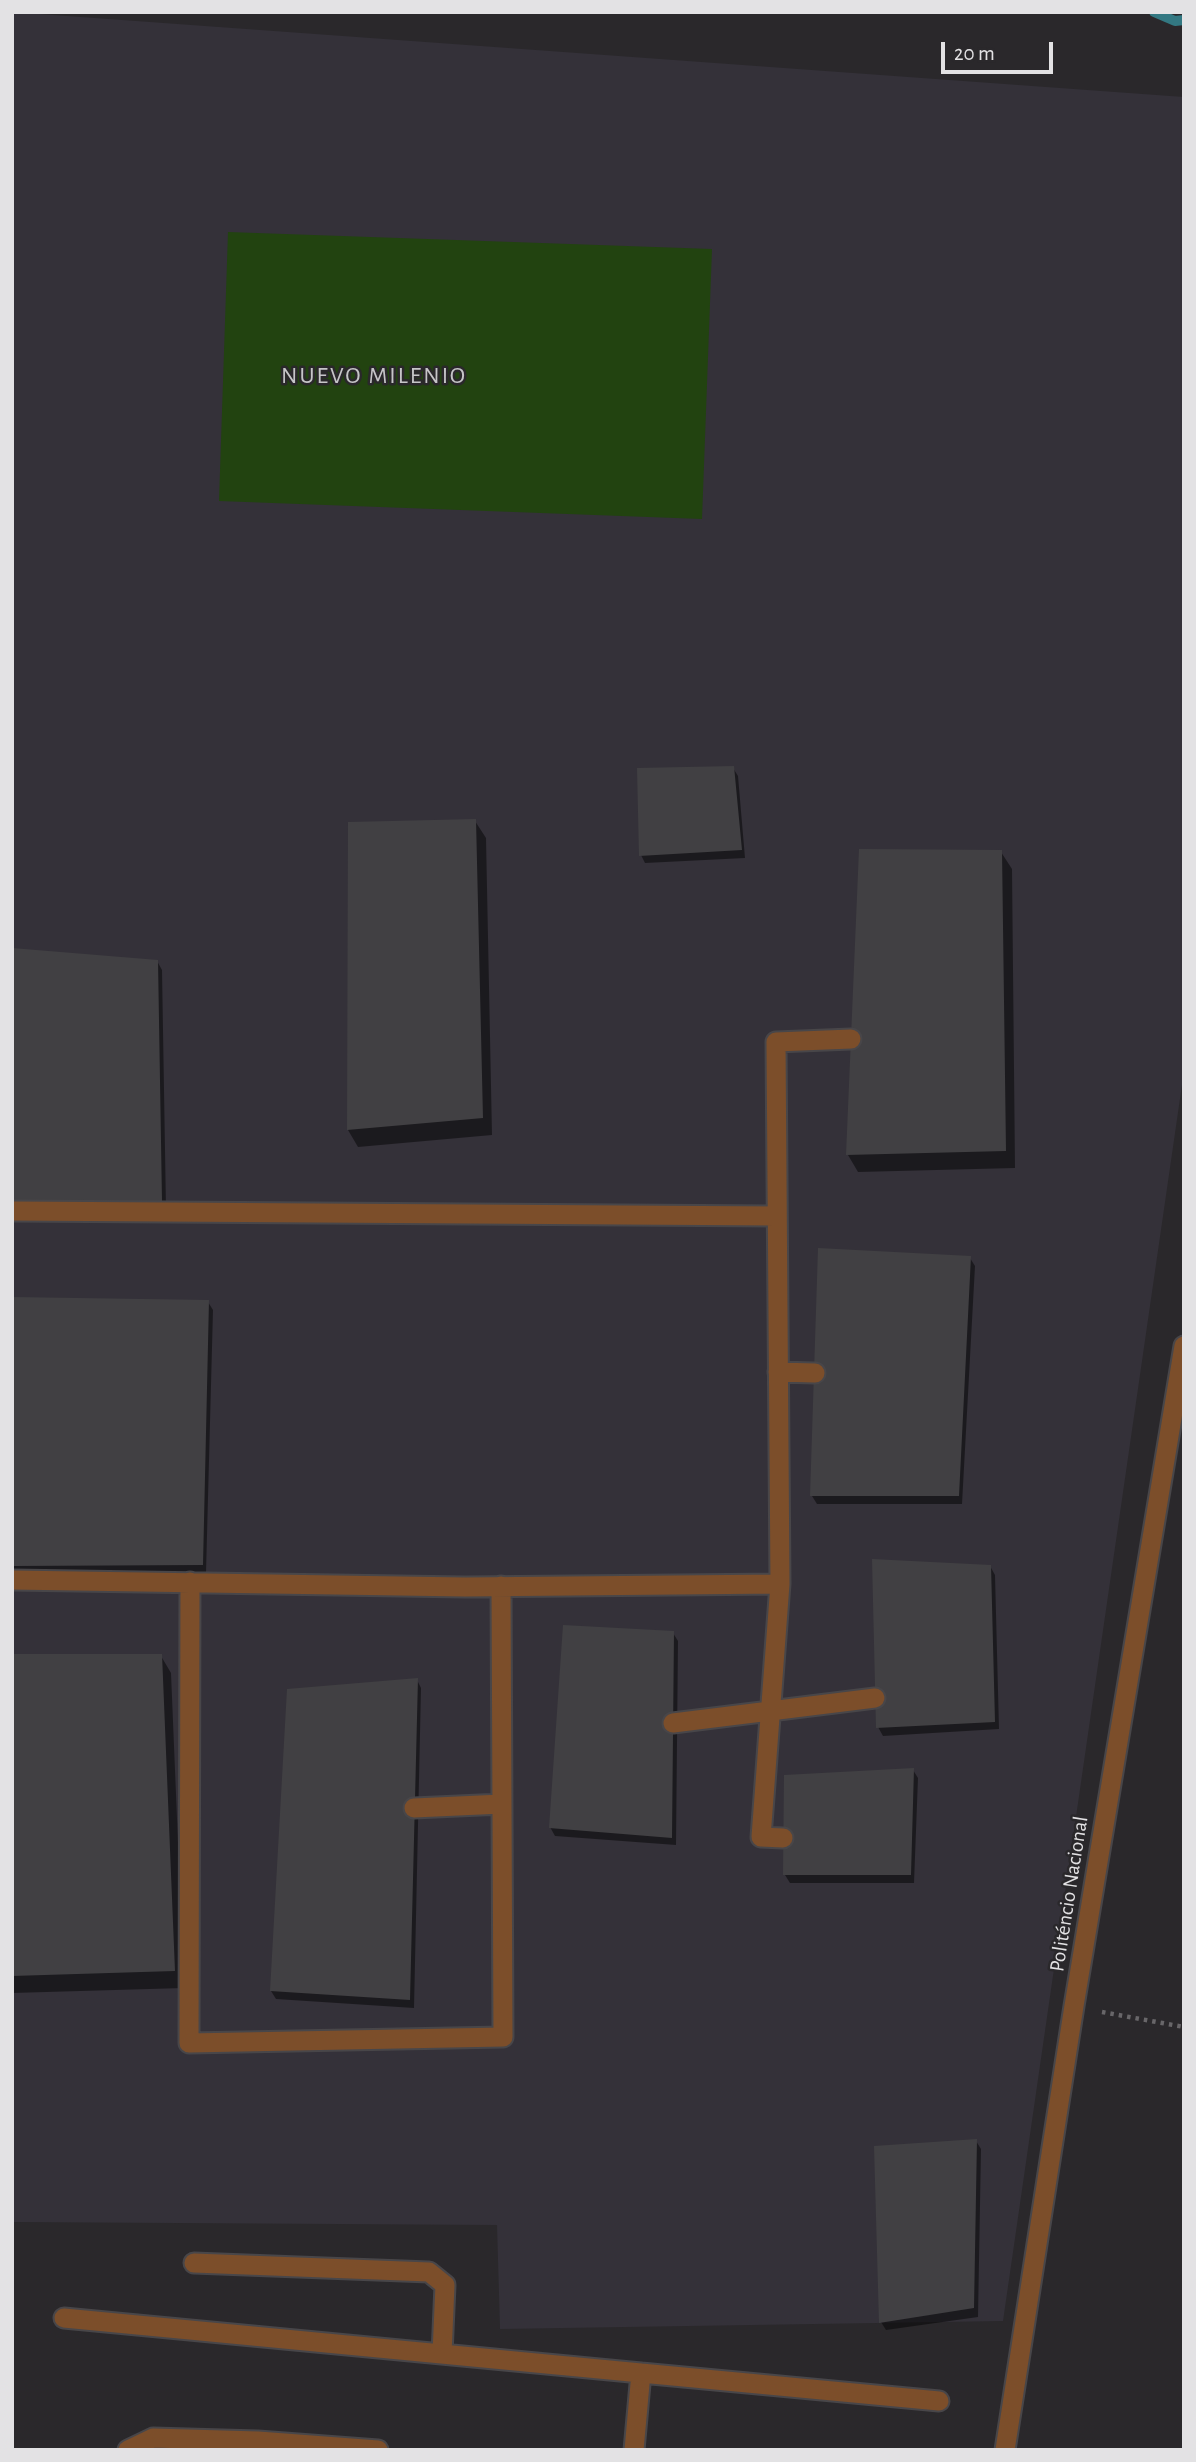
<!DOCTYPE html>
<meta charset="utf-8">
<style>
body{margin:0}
#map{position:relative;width:1196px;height:2462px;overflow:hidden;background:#2a282b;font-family:"Alegreya Sans",sans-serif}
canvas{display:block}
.frame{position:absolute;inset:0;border:14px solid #e3e2e4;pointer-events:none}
.scale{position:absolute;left:941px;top:42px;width:112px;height:32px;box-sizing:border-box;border:4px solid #e3e2e4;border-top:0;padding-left:9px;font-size:21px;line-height:24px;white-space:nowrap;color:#e3e2e4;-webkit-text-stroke:5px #2a282b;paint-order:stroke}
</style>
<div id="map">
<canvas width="1196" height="2462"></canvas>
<div class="frame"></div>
<div class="scale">20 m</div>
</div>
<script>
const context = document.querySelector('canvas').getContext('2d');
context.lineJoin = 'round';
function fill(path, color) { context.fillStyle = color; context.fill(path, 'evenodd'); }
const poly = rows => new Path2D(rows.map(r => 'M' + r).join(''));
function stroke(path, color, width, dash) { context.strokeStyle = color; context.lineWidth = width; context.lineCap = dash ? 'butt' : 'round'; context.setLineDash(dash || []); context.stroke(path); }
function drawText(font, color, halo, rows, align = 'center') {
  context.font = font + ' "Alegreya Sans",sans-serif'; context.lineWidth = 5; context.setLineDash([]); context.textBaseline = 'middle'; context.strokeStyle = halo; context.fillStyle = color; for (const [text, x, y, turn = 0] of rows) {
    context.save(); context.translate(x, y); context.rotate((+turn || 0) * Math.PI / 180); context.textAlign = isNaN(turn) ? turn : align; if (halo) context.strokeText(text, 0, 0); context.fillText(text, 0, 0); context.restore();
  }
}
fill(poly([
 [12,12,1184,97,1184,1071,1003,2321,500,2329,497,2225,12,2222]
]), '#343139');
fill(poly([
 [228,232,712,249,702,519,219,501]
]), '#224310');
fill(poly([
 [733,768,738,776,745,858,645,863,641,855],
 [475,821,486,838,492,1135,358,1147,348,1130],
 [1001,852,1012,869,1015,1168,858,1172,848,1155],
 [157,961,162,970,166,1209,12,1213],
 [970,1258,975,1266,962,1504,817,1504,812,1496],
 [12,1298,208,1302,213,1310,206,1573,12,1574],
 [990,1566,995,1575,999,1729,883,1736,878,1727],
 [673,1633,678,1641,676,1845,555,1836,550,1827],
 [12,1656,161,1656,171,1673,184,1988,12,1993],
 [417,1680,421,1688,414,2008,276,1999,271,1991],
 [913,1770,918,1778,914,1883,790,1883,785,1875],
 [976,2141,981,2149,978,2317,886,2330,881,2322]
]), '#0007');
stroke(poly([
 [1154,12,1175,21,1184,20]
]), '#337882', 10);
fill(poly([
 [734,766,742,850,639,856,637,768],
 [476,819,483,1118,347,1130,348,822],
 [859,849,1002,850,1006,1151,846,1155],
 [12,948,158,960,162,1201,12,1205],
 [818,1248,971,1256,959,1496,810,1496],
 [12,1297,209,1300,203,1565,12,1566],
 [872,1559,991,1565,995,1722,876,1728],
 [563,1625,674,1631,672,1838,549,1828],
 [12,1654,162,1654,175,1971,12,1976],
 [418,1678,410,2000,270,1991,287,1689],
 [914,1768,911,1875,783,1875,784,1775],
 [977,2139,974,2308,879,2323,874,2146]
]), '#414043');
const service = poly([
 [194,2263,429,2272,445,2285,442,2354],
 [64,2318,641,2373],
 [634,2450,641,2373,939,2401]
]);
const pedestrian = poly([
 [12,1211,777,1216],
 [778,1372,815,1373],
 [12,1580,465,1587,780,1584,776,1042,851,1039],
 [190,1582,189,2043,503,2037,501,1586],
 [780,1584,761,1837,783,1838],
 [673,1723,875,1698],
 [414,1808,502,1804]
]);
const minor = poly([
 [1005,2450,1074,2006,1184,1346]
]);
const tertiary = poly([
 [128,2450,153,2438,258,2441,378,2450]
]);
stroke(service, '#484649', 23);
stroke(pedestrian, '#484649', 23);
stroke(minor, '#484649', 23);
stroke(tertiary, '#484649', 23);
stroke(poly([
 [1102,2012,1184,2027]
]), '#686669', 4.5, [3.5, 5]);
stroke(service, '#7c4e2a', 19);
stroke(pedestrian, '#7c4e2a', 19);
stroke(minor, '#7c4e2a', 19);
stroke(tertiary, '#7c4e2a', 19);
drawText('21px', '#e3e2e4', '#2a282b', [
 ["Politéncio Nacional",1069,1894,-81]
]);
context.letterSpacing = '2px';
drawText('24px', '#c6c5c8', '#2a282b', [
 ["NUEVO MILENIO",374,376]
]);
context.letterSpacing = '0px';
</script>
